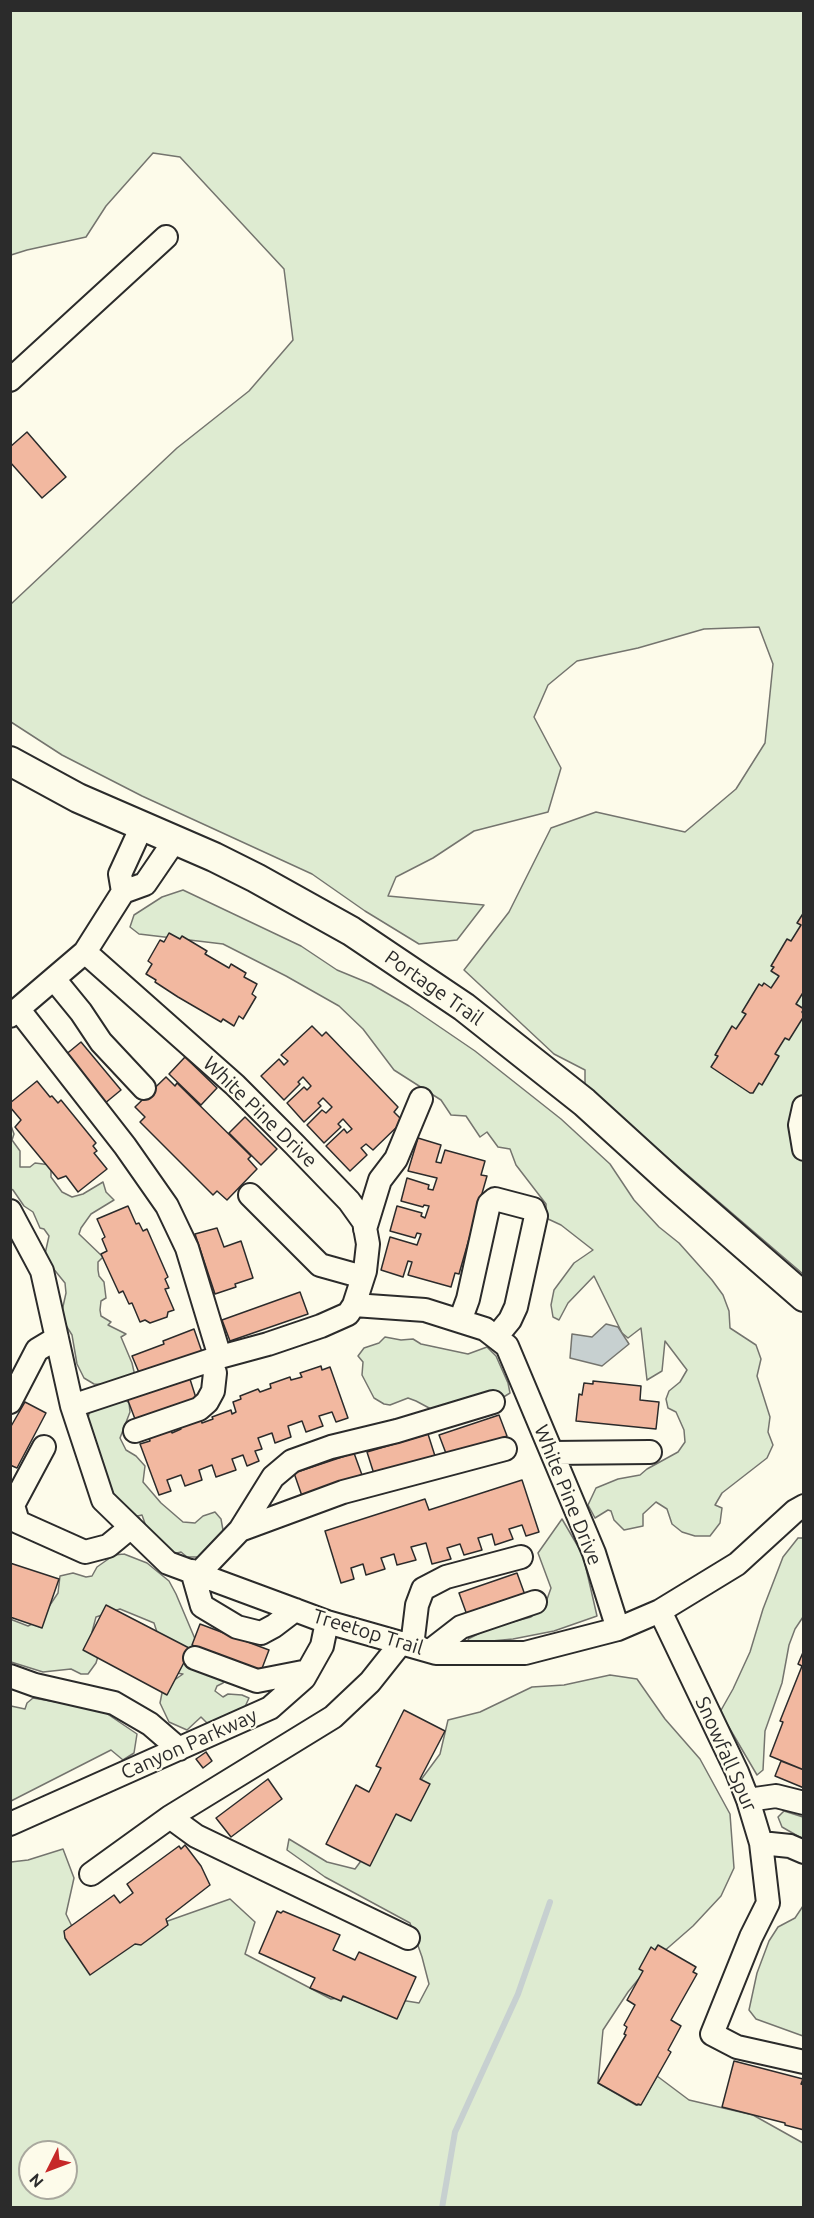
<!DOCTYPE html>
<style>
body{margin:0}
#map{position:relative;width:814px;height:2218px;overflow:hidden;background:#fdfbea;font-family:Ubuntu,sans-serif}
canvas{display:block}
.frame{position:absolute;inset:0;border:12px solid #2b2b2b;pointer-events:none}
.north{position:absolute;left:18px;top:2140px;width:60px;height:60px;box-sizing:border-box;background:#fdfbea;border:2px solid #a9a89e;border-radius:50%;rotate:228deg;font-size:16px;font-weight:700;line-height:24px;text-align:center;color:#2b2b2b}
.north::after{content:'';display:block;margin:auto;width:21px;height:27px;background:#c62828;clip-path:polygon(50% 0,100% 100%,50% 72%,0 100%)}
</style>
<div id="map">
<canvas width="814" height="2218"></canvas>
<div class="frame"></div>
<div class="north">N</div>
</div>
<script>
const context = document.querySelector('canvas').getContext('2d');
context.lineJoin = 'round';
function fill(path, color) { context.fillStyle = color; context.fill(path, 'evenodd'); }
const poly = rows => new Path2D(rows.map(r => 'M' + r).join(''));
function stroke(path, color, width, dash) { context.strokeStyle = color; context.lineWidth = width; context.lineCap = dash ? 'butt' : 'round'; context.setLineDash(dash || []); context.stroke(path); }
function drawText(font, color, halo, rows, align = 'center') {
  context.font = font + ' Ubuntu,sans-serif'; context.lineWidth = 4.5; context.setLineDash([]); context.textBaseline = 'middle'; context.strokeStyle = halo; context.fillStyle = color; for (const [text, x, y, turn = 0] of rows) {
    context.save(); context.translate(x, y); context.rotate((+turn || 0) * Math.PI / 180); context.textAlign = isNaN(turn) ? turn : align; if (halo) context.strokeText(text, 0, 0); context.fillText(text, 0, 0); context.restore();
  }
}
const green = poly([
 [10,11,803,11,803,1274,585,1087,585,1070,554,1054,464,970,509,912,551,828,596,812,685,832,736,789,765,743,773,664,759,627,704,629,638,648,577,661,548,685,534,717,561,768,548,812,474,831,433,858,396,877,388,896,484,905,457,940,419,944,365,911,312,874,142,796,62,755,11,722,11,604,177,448,249,391,293,340,284,269,180,157,153,153,106,206,86,237,27,250,11,255,10,11],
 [183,890,301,946,337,970,371,984,409,1006,475,1051,561,1119,610,1164,634,1200,659,1227,679,1243,712,1280,723,1295,729,1311,730,1328,756,1345,761,1359,757,1376,770,1417,768,1432,773,1445,767,1458,722,1493,715,1505,722,1508,720,1523,710,1536,695,1536,682,1532,672,1524,667,1509,656,1502,643,1514,643,1526,624,1530,614,1520,611,1511,608,1510,595,1518,588,1505,596,1488,618,1479,640,1475,647,1469,678,1452,685,1442,684,1430,676,1412,668,1408,666,1399,669,1391,680,1382,687,1370,665,1341,662,1371,647,1380,641,1328,628,1338,622,1333,594,1276,568,1303,559,1320,553,1317,551,1305,554,1290,574,1263,593,1250,561,1225,546,1218,546,1204,516,1165,510,1149,498,1147,487,1132,480,1137,466,1116,451,1115,441,1100,394,1070,363,1029,339,1006,286,976,223,944,139,934,130,927,134,915,162,897,183,890],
 [10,1123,14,1134,12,1140,20,1151,20,1167,30,1167,35,1163,51,1165,51,1177,62,1192,72,1197,83,1194,103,1182,106,1192,114,1200,91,1214,81,1228,79,1234,103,1257,98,1262,98,1270,99,1276,104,1282,106,1298,101,1301,100,1310,101,1316,111,1322,108,1325,126,1334,121,1337,132,1363,135,1376,110,1385,94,1384,84,1378,77,1364,72,1335,62,1319,62,1311,66,1293,65,1283,48,1262,45,1254,49,1236,44,1229,40,1228,33,1212,24,1206,13,1190,11,1189,10,1123],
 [385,1337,401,1340,413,1339,421,1344,468,1354,487,1347,496,1356,508,1383,510,1393,502,1398,472,1396,431,1409,416,1401,408,1398,390,1405,384,1404,374,1398,362,1375,363,1362,358,1356,364,1348,379,1343,385,1337],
 [122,1397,129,1403,130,1412,120,1438,126,1450,136,1456,145,1466,143,1482,161,1503,183,1522,195,1523,203,1516,215,1512,221,1519,223,1530,220,1541,203,1557,187,1557,181,1552,173,1554,148,1532,142,1515,129,1518,107,1485,86,1424,92,1404,122,1397],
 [562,1519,583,1555,597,1616,554,1631,513,1639,470,1643,468,1639,490,1628,531,1617,545,1605,551,1588,538,1553,562,1519],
 [798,1538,803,1538,803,1617,795,1629,789,1645,782,1683,765,1731,763,1770,757,1775,720,1712,733,1689,750,1652,763,1609,783,1557,798,1538],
 [124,1554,147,1563,169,1581,176,1594,198,1646,227,1678,223,1683,217,1686,215,1691,223,1697,228,1694,242,1695,249,1698,244,1709,209,1725,201,1717,187,1730,169,1722,160,1703,163,1688,183,1674,170,1672,154,1623,120,1609,96,1617,92,1632,97,1638,99,1653,96,1663,88,1674,81,1674,71,1669,43,1672,11,1662,10,1619,28,1626,40,1620,58,1593,60,1576,73,1573,86,1577,92,1576,97,1567,114,1555,124,1554],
 [610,1675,637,1679,665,1719,700,1759,730,1814,734,1868,721,1896,693,1926,654,1960,628,1992,603,2030,598,2083,636,2105,640,2105,657,2076,689,2100,753,2115,803,2143,803,2207,11,2208,11,1862,28,1860,63,1849,74,1878,66,1914,80,1943,162,1923,230,1899,255,1922,245,1954,331,1999,363,1994,419,2003,429,1984,422,1957,410,1923,325,1877,287,1850,289,1839,327,1862,355,1869,440,1754,448,1720,480,1712,532,1687,564,1685,610,1675],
 [30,2152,66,2152,66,2188,30,2188,30,2152],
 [33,1698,92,1708,106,1713,137,1734,134,1753,123,1760,111,1750,11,1801,11,1706,25,1709,27,1703,33,1698],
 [784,1811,803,1817,803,1839,782,1827,778,1817,784,1811],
 [803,1900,803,2036,756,2019,749,2010,757,1973,769,1941,778,1927,795,1918,803,1906,803,1900]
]);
fill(green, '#deebd1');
stroke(green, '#74746e', 1.5);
const water = poly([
 [606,1324,618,1327,629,1344,602,1366,570,1358,572,1334,592,1337,606,1324]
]);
fill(water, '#c7d0d0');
stroke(water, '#74746e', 1.5);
stroke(poly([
 [442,2208,455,2132,518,1994,550,1902]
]), '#c7d0d0', 6);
const building = poly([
 [27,432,66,477,42,498,10,462,10,447,27,432],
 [804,912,804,991,796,1004,804,1009,802,1012,804,1016,789,1040,785,1038,775,1054,779,1056,762,1085,759,1083,753,1093,750,1093,711,1067,718,1056,715,1055,732,1026,736,1029,746,1014,742,1012,759,984,762,986,764,983,771,988,779,976,771,971,774,967,771,966,787,939,791,941,801,925,797,923,804,912],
 [169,933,180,939,182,936,207,951,205,954,229,968,231,964,246,973,244,977,257,984,252,994,256,997,243,1019,239,1016,234,1026,223,1019,221,1022,178,997,155,982,156,980,146,974,152,964,148,961,160,940,164,942,169,933],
 [312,1026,322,1036,326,1032,398,1107,394,1112,403,1121,373,1150,366,1144,361,1148,367,1155,350,1171,326,1146,344,1129,347,1133,352,1129,343,1119,338,1124,341,1127,324,1143,307,1125,322,1110,326,1113,332,1107,323,1098,318,1103,321,1106,304,1122,287,1103,304,1087,307,1090,311,1086,303,1077,298,1082,300,1084,284,1100,261,1076,279,1059,284,1065,288,1061,281,1055,312,1026],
 [81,1042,121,1090,104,1104,64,1056,81,1042],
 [185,1057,217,1088,201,1105,169,1074,185,1057],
 [166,1077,175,1086,177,1083,251,1156,248,1159,257,1169,227,1200,217,1191,213,1195,140,1122,145,1117,135,1107,166,1077],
 [37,1081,50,1097,52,1096,58,1103,61,1100,96,1143,93,1146,97,1151,94,1153,107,1169,78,1192,66,1176,58,1179,15,1127,21,1120,10,1107,10,1103,37,1081],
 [245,1117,277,1149,261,1165,229,1133,245,1117],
 [418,1138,441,1145,436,1162,441,1163,445,1150,485,1161,481,1175,487,1176,459,1274,455,1273,451,1287,408,1275,412,1262,408,1261,403,1277,381,1270,390,1237,417,1245,421,1234,417,1233,415,1238,390,1231,397,1206,422,1213,421,1216,425,1218,429,1206,424,1205,423,1207,401,1201,407,1178,429,1185,428,1189,433,1190,437,1178,408,1171,418,1138],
 [128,1206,136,1224,139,1223,143,1231,147,1229,168,1277,165,1279,169,1288,165,1289,174,1310,168,1312,167,1317,150,1323,145,1320,140,1322,132,1303,129,1304,123,1291,119,1293,101,1254,107,1251,102,1239,105,1237,97,1219,128,1206],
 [217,1228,224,1247,241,1241,253,1278,235,1284,236,1287,215,1294,195,1234,217,1228],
 [300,1292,308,1314,230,1341,222,1320,300,1292],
 [194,1329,202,1352,140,1375,132,1356,164,1344,163,1341,194,1329],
 [321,1366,322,1370,330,1367,348,1418,336,1422,332,1412,319,1416,323,1426,306,1432,302,1421,288,1426,291,1437,275,1443,272,1433,258,1438,262,1449,255,1451,259,1461,247,1466,243,1455,232,1459,236,1470,216,1477,212,1465,199,1470,202,1480,185,1486,181,1475,167,1480,171,1491,159,1495,140,1444,150,1441,149,1437,170,1429,172,1433,181,1429,180,1427,201,1419,202,1423,213,1419,212,1417,231,1410,232,1414,236,1412,233,1402,241,1399,240,1396,258,1389,260,1392,271,1388,270,1384,290,1377,291,1380,302,1377,300,1373,321,1366],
 [189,1376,196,1398,135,1419,127,1398,189,1376],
 [593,1381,641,1386,640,1400,659,1402,656,1429,576,1421,579,1394,582,1395,584,1383,593,1384,593,1381],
 [25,1402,46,1413,17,1468,10,1465,10,1428,25,1402],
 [499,1415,507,1436,447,1456,439,1435,499,1415],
 [428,1434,435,1456,374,1474,367,1452,428,1434],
 [354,1453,362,1475,302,1496,294,1473,354,1453],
 [522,1480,539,1532,526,1536,522,1525,509,1529,513,1539,495,1545,492,1534,478,1538,482,1550,464,1555,460,1544,447,1548,451,1559,432,1564,426,1543,411,1547,416,1560,397,1565,394,1554,381,1558,385,1569,366,1575,363,1564,351,1568,354,1579,341,1583,325,1531,425,1499,429,1510,522,1480],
 [10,1563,59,1579,42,1628,10,1617,10,1563],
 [517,1573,525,1595,467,1615,459,1593,517,1573],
 [106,1605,191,1649,167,1695,83,1650,106,1605],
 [200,1624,269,1650,261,1671,192,1645,200,1624],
 [804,1650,804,1770,770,1756,783,1722,780,1721,802,1666,798,1664,804,1650],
 [404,1710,445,1731,420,1779,430,1784,411,1821,396,1814,370,1866,326,1844,356,1785,369,1792,381,1768,376,1766,404,1710],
 [206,1752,212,1761,203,1768,196,1759,206,1752],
 [781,1761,804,1770,804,1788,775,1776,781,1761],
 [268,1779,282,1799,231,1837,216,1818,268,1779],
 [185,1845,201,1866,210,1885,166,1919,168,1925,141,1945,135,1944,90,1975,65,1938,64,1931,114,1895,120,1903,133,1893,127,1884,179,1846,181,1849,185,1845],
 [277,1911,281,1913,283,1911,340,1935,333,1950,355,1960,359,1952,416,1977,397,2019,343,1996,341,2001,310,1988,315,1978,259,1953,277,1911],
 [658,1945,696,1967,693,1972,697,1974,671,2020,681,2026,668,2050,671,2052,641,2105,638,2104,637,2105,598,2083,626,2035,624,2034,627,2027,624,2025,635,2005,627,2000,643,1971,639,1969,651,1947,655,1950,658,1945],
 [734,2061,803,2079,801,2084,804,2085,804,2130,785,2125,785,2123,722,2107,734,2061]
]);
fill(building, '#f2b8a0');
stroke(building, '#2b2b2b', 1.5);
const minor = poly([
 [10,380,166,237],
 [123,892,120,874,142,826],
 [54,979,81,1012,101,1042,144,1088],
 [19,1010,125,1146,167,1206,187,1248,220,1357],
 [10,1016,85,952,123,892,145,884,175,840],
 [804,1107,800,1125,804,1149],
 [250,1195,320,1265,363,1277],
 [10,1211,42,1271,72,1406,103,1500,168,1563,295,1610,327,1622,436,1653,525,1653,618,1629,660,1611,737,1564,795,1511,804,1506],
 [365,1229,380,1180,396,1159,421,1099],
 [354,1305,425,1310,485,1329,507,1346,594,1553,618,1629],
 [460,1321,468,1299,489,1204,495,1199,533,1209,536,1216,516,1307,510,1320,496,1337],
 [10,1402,37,1350,57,1338],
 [72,1406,220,1357,268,1344,321,1326,348,1314,354,1305,365,1271,368,1244,364,1222,349,1201,294,1144,235,1085,85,952],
 [135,1431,199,1409,207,1402,213,1391,215,1373,211,1360],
 [44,1447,13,1505,18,1522,85,1552,108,1546,131,1527],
 [552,1453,650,1452],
 [240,1530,273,1477,292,1461,331,1447,397,1431,493,1402],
 [192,1571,202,1606,237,1627,261,1633,274,1626,295,1610],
 [198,1574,240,1530,343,1492,505,1449],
 [660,1611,737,1772,748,1800,761,1843,768,1903,751,1937,712,2034,737,2047,804,2062],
 [401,1643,370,1682,333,1717,170,1817,196,1836,408,1938],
 [412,1646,417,1605,423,1589,446,1577,521,1557],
 [430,1651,461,1627,535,1602],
 [195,1658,257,1681,308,1671],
 [10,1676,35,1685,114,1703,150,1724,179,1749],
 [748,1800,776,1796,804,1803],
 [10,1824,270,1708,304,1678,322,1646,327,1622],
 [761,1843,790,1846,804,1852],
 [91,1874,170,1817]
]);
const major = poly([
 [10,761,78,798,214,857,256,878,351,931,464,1007,584,1102,673,1183,804,1297]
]);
stroke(minor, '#2b2b2b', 26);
stroke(major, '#2b2b2b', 32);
stroke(minor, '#fdfbea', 22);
stroke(major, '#fdfbea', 28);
drawText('20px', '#2b2b2b', '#fdfbea', [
 ["Portage Trail",434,988,35],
 ["White Pine Drive",260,1112,44],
 ["White Pine Drive",568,1495,68],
 ["Treetop Trail",368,1632,17],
 ["Canyon Parkway",189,1744,-24],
 ["Snowfall Spur",726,1754,66]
]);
</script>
